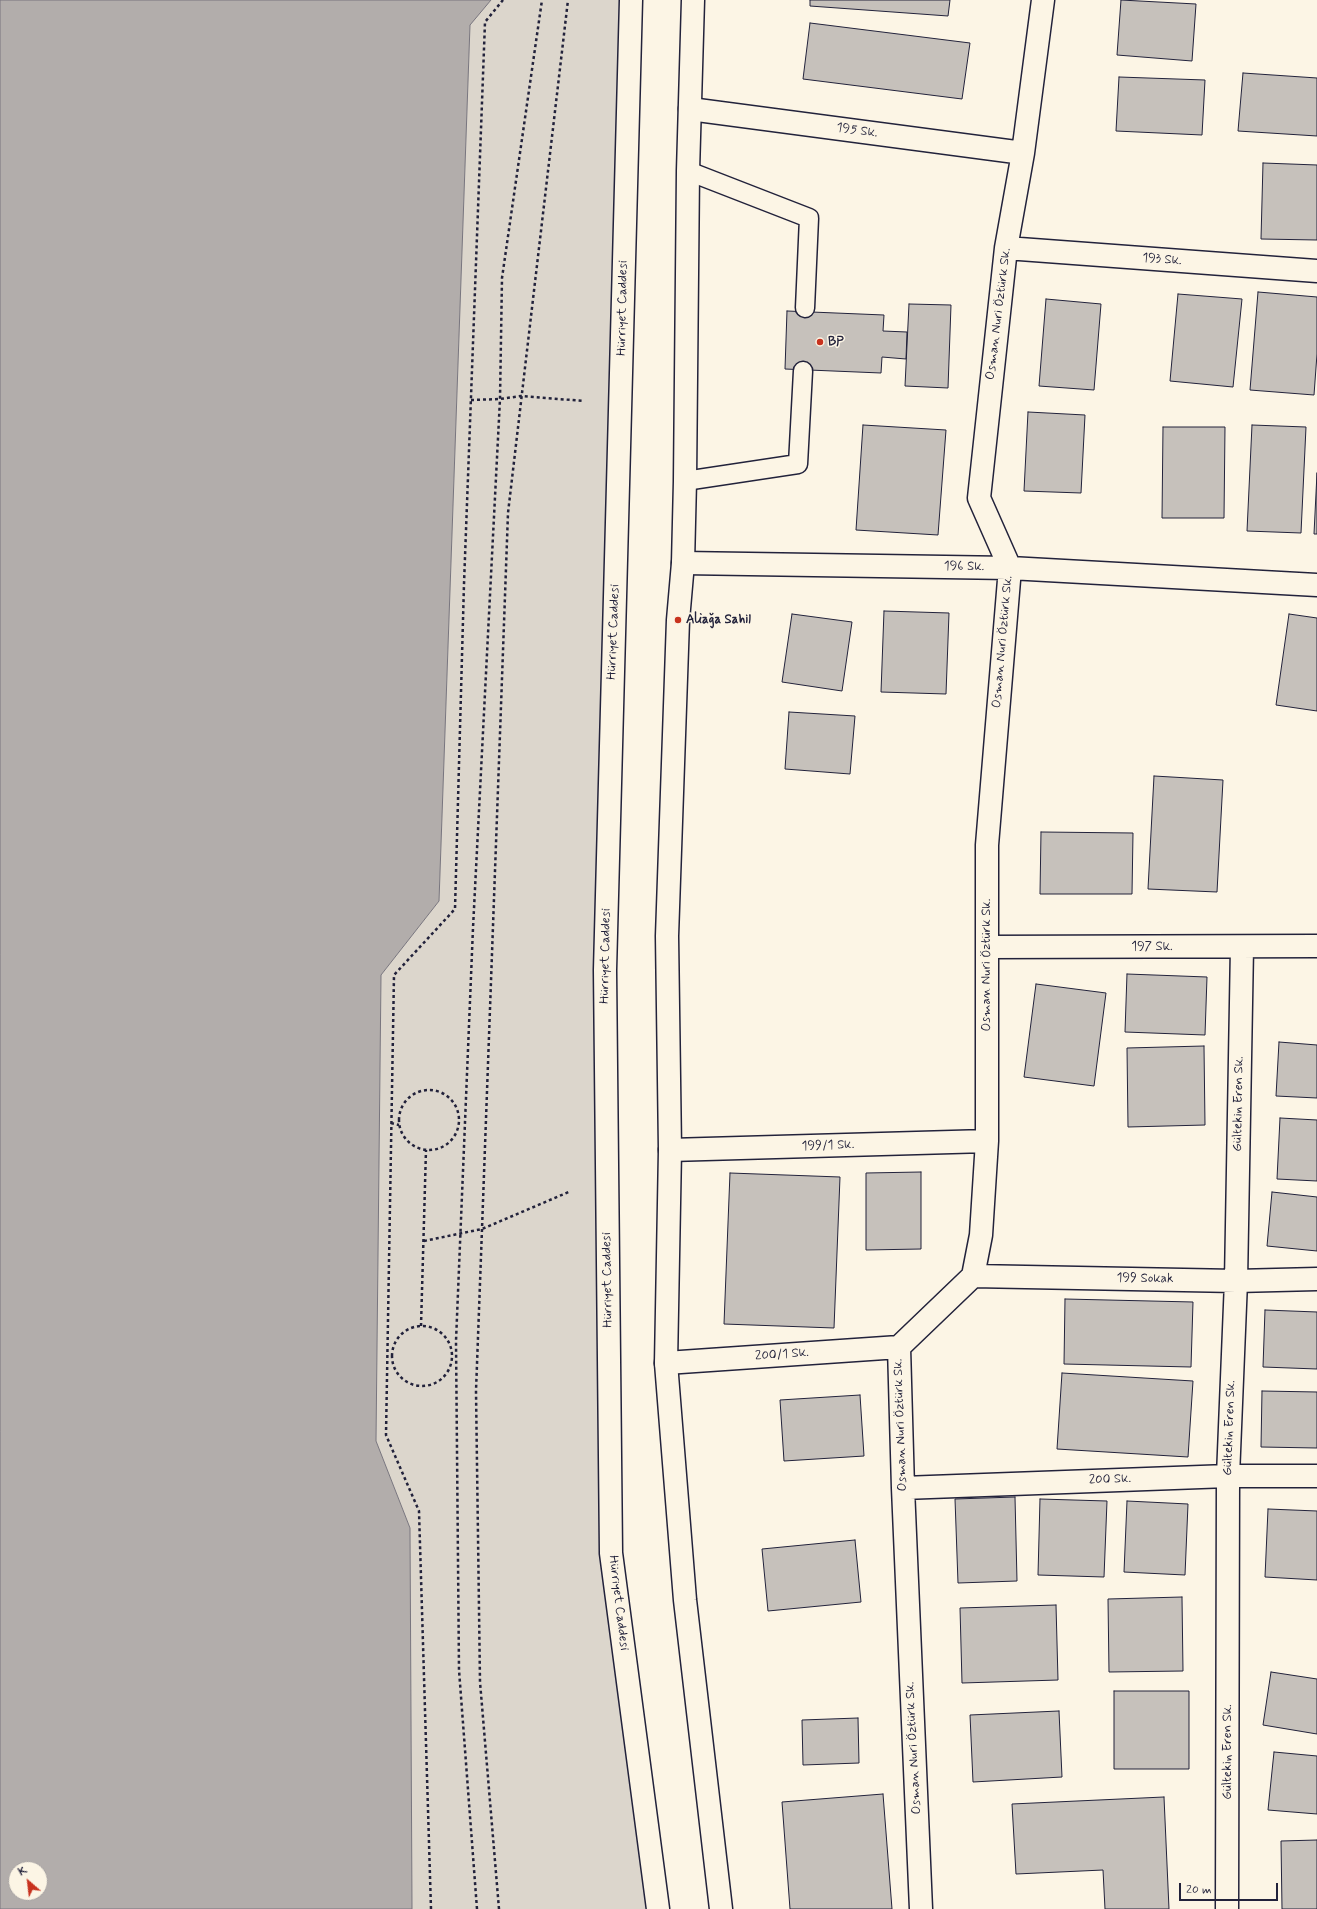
<!DOCTYPE html>
<meta charset="utf-8">
<style>
body{margin:0}
#map{position:relative;width:1317px;height:1909px;overflow:hidden;background:#fcf5e5;font-family:Mynerve,sans-serif}
canvas{display:block}
.north{position:absolute;left:8px;top:1861px;width:40px;height:40px;box-sizing:border-box;background:#fcf5e5;border:1px solid #a5a1a1;border-radius:50%;rotate:332deg;font-size:11px;font-weight:700;line-height:16px;text-align:center;color:#22223b}
.north::after{content:'';display:block;margin:auto;width:14px;height:18px;background:#c8321e;clip-path:polygon(50% 0,100% 100%,50% 72%,0 100%)}
.scale{position:absolute;left:1179px;top:1883px;width:99px;height:18px;box-sizing:border-box;border:2px solid #22223b;border-top:0;padding-left:5px;font-size:12px;line-height:14px;white-space:nowrap;color:#22223b;-webkit-text-stroke:3px #fcf5e5;paint-order:stroke}
</style>
<div id="map">
<canvas width="1317" height="1909"></canvas>
<div class="north">K</div>
<div class="scale">20 m</div>
</div>
<script>
const context = document.querySelector('canvas').getContext('2d');
context.lineJoin = 'round';
function fill(path, color) { context.fillStyle = color; context.fill(path, 'evenodd'); }
const poly = rows => new Path2D(rows.map(r => 'M' + r).join(''));
function stroke(path, color, width, dash) { context.strokeStyle = color; context.lineWidth = width; context.lineCap = dash ? 'butt' : 'round'; context.setLineDash(dash || []); context.stroke(path); }
function drawText(font, color, halo, rows, align = 'center') {
  context.font = font + ' Mynerve,sans-serif'; context.lineWidth = 3; context.setLineDash([]); context.textBaseline = 'middle'; context.strokeStyle = halo; context.fillStyle = color; for (const [text, x, y, turn = 0] of rows) {
    context.save(); context.translate(x, y); context.rotate((+turn || 0) * Math.PI / 180); context.textAlign = isNaN(turn) ? turn : align; if (halo) context.strokeText(text, 0, 0); context.fillText(text, 0, 0); context.restore();
  }
}
fill(poly([
 [491,0,631,0,605,970,611,1553,658,1909,412,1909,410,1528,376,1441,381,975,439,901,470,24]
]), '#dcd6cc');
const water = poly([
 [0,0,491,0,470,25,439,901,381,975,376,1441,410,1528,412,1909,0,1909,0,0],
 [16,1869,40,1869,40,1893,16,1893,16,1869]
]);
fill(water, '#b2adab');
stroke(water, '#78757e', 1);
const building = poly([
 [810,0,950,0,948,16,810,6,810,0],
 [1121,0,1196,4,1192,61,1117,55,1121,0],
 [810,23,970,43,962,99,803,79,810,23],
 [1243,73,1317,78,1317,136,1238,131,1243,73],
 [1119,77,1205,80,1202,135,1116,131,1119,77],
 [1263,163,1317,165,1317,240,1261,239,1263,163],
 [1258,292,1317,297,1317,354,1314,395,1250,390,1258,292],
 [1178,294,1242,299,1233,387,1170,381,1178,294],
 [1046,299,1101,304,1094,390,1039,386,1046,299],
 [909,304,951,305,948,388,905,386,909,304],
 [787,311,884,315,883,331,907,332,906,359,882,357,881,373,785,369,787,311],
 [1028,412,1085,415,1081,493,1024,491,1028,412],
 [863,425,946,430,938,535,856,530,863,425],
 [1252,425,1306,427,1301,533,1247,531,1252,425],
 [1163,427,1225,427,1224,518,1162,518,1163,427],
 [1317,473,1317,534,1314,534,1317,473],
 [884,611,949,613,946,694,881,692,884,611],
 [792,614,852,622,842,691,782,682,792,614],
 [1289,614,1317,618,1317,711,1276,705,1289,614],
 [789,712,855,716,850,774,785,769,789,712],
 [1154,776,1223,780,1217,892,1148,889,1154,776],
 [1041,832,1133,833,1132,894,1040,894,1041,832],
 [1127,974,1207,977,1205,1035,1125,1032,1127,974],
 [1036,984,1106,993,1094,1086,1024,1077,1036,984],
 [1279,1042,1317,1045,1317,1098,1276,1096,1279,1042],
 [1204,1046,1205,1125,1128,1127,1127,1048,1204,1046],
 [1280,1118,1317,1120,1317,1181,1277,1179,1280,1118],
 [921,1172,921,1249,866,1250,866,1173,921,1172],
 [730,1173,840,1177,834,1328,724,1324,730,1173],
 [1272,1192,1317,1197,1317,1251,1267,1246,1272,1192],
 [1065,1299,1193,1302,1191,1367,1064,1364,1065,1299],
 [1265,1310,1317,1312,1317,1369,1263,1367,1265,1310],
 [1062,1373,1193,1381,1188,1457,1057,1449,1062,1373],
 [1262,1391,1317,1392,1317,1448,1261,1447,1262,1391],
 [860,1395,864,1456,784,1461,780,1400,860,1395],
 [1015,1497,1017,1581,958,1583,955,1499,1015,1497],
 [1040,1499,1107,1501,1104,1577,1038,1575,1040,1499],
 [1127,1501,1188,1504,1185,1575,1124,1572,1127,1501],
 [1268,1509,1317,1511,1317,1580,1265,1577,1268,1509],
 [855,1540,861,1602,768,1611,762,1549,855,1540],
 [1182,1597,1183,1671,1109,1672,1108,1599,1182,1597],
 [1056,1605,1058,1680,962,1683,960,1608,1056,1605],
 [1271,1672,1317,1679,1317,1734,1263,1725,1271,1672],
 [1114,1691,1189,1691,1189,1769,1114,1769,1114,1691],
 [1059,1711,1062,1777,973,1782,970,1715,1059,1711],
 [858,1718,859,1763,803,1765,802,1720,858,1718],
 [1274,1752,1317,1756,1317,1814,1268,1810,1274,1752],
 [883,1794,892,1909,790,1909,782,1802,883,1794],
 [1164,1797,1169,1909,1105,1909,1103,1870,1016,1874,1012,1804,1164,1797],
 [1317,1840,1317,1909,1282,1909,1281,1841,1317,1840]
]);
fill(building, '#c6c1bb');
stroke(building, '#22223b', 1);
const service = poly([
 [688,171,809,218,805,308],
 [685,481,798,464,803,371]
]);
const minor = poly([
 [690,109,1023,153],
 [1006,248,1317,271],
 [683,563,1010,568,1317,585],
 [987,947,1317,946],
 [670,1150,987,1141],
 [973,1276,1236,1281,1317,1279],
 [666,1363,899,1347],
 [903,1488,1228,1476,1317,1476],
 [921,1909,903,1488,899,1347,973,1276,981,1235,987,1141,987,845,1010,568,979,498,1006,248,1023,153,1043,0],
 [1227,1909,1228,1476,1236,1281,1242,947]
]);
const trunk = poly([
 [631,0,605,970,611,1553,658,1909],
 [693,0,688,171,685,481,683,563,678,620,667,936,670,1150,666,1363,685,1600,721,1909]
]);
stroke(service, '#22223b', 21);
stroke(minor, '#22223b', 25);
stroke(trunk, '#22223b', 25);
stroke(poly([
 [471,400,500,399,521,396,584,401],
 '399 1120a30 30 0 1 1 60 0a30 30 0 1 1-60 0Z',
 [391,1123,399,1125],
 [424,1241,482,1229,571,1191],
 [421,1326,426,1150],
 '392 1356a30 30 0 1 1 60 0a30 30 0 1 1-60 0Z',
 [431,1909,419,1511,386,1435,394,975,455,909,464,584,485,22,503,0],
 [477,1909,459,1670,456,1341,473,928,500,399,502,278,542,0],
 [499,1909,480,1682,476,1391,482,1229,508,513,568,0]
]), '#22223b', 2.5, [3, 3]);
stroke(service, '#fcf5e5', 18);
stroke(minor, '#fcf5e5', 22);
stroke(trunk, '#fcf5e5', 22);
for (const [x, y, r, color] of [
 [820,342,4,"#c8321e"],
 [678,620,4,"#c8321e"]
]) { const dot = new Path2D(); dot.arc(x, y, r, 0, 2 * Math.PI); context.fillStyle = color; context.fill(dot); stroke(dot, '#fcf5e5', 1.5); }
drawText('13px', '#22223b', '#fcf5e5', [
 ["195 Sk.",857,131,8],
 ["193 Sk.",1162,260,4],
 ["Hürriyet Caddesi",623,308,-89],
 ["Osman Nuri Öztürk Sk.",999,314,-83],
 ["196 Sk.",964,567,1],
 ["Hürriyet Caddesi",614,632,-88],
 ["Osman Nuri Öztürk Sk.",1003,642,-85],
 ["197 Sk.",1152,947],
 ["Hürriyet Caddesi",606,956,-89],
 ["Osman Nuri Öztürk Sk.",987,965,-90],
 ["Gültekin Eren Sk.",1239,1104,-89],
 ["199/1 Sk.",828,1146,-2],
 ["199 Sokak",1145,1279,1],
 ["Hürriyet Caddesi",608,1280,-91],
 ["200/1 Sk.",782,1355,-4],
 ["Osman Nuri Öztürk Sk.",901,1425,-92],
 ["Gültekin Eren Sk.",1230,1428,-88],
 ["200 Sk.",1110,1480,-2],
 ["Hürriyet Caddesi",618,1603,83],
 ["Osman Nuri Öztürk Sk.",914,1748,-93],
 ["Gültekin Eren Sk.",1228,1752,-90]
]);
drawText('bold 13px', '#22223b', '#fcf5e5', [
 ["BP",828,342],
 ["Aliağa Sahil",686,620]
], 'left');
</script>
